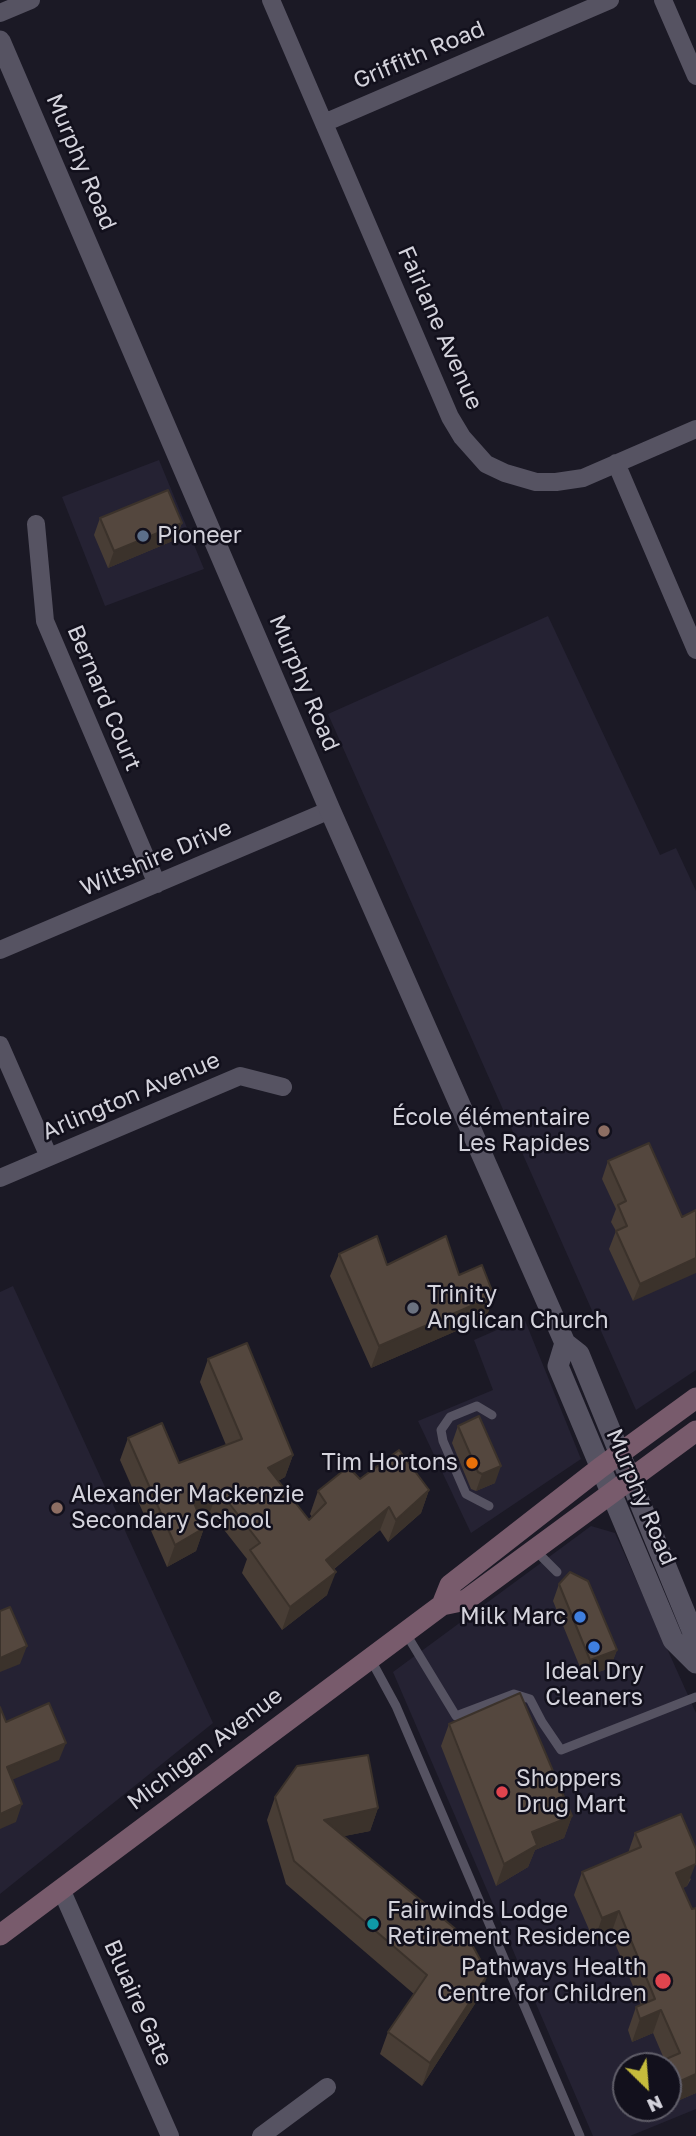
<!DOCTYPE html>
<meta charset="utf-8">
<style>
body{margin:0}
#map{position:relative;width:696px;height:2136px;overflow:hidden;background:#1b1925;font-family:"Golos Text",sans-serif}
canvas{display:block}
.north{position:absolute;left:612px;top:2052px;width:70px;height:70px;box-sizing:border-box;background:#12101c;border:2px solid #605e69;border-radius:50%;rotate:155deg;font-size:19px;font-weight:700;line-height:28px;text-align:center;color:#d4d3dc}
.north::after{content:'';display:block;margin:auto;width:24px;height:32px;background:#c6bc3c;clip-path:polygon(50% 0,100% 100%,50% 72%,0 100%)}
</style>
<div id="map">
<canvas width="696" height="2136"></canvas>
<div class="north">N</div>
</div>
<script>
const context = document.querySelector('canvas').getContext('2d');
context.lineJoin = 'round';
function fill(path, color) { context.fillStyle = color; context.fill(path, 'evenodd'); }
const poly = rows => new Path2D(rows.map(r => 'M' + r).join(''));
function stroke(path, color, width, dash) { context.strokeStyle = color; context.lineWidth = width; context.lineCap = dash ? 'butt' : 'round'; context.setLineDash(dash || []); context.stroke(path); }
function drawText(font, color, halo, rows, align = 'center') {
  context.font = font + ' "Golos Text",sans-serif'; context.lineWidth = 5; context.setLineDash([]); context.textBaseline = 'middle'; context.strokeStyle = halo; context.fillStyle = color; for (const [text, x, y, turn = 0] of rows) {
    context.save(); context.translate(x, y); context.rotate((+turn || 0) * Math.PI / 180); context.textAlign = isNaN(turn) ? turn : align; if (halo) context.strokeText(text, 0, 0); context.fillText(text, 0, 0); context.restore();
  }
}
fill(poly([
 [159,460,204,569,105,606,62,497],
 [548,616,660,855,676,848,696,891,696,1370,636,1410,328,714],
 [13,1286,213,1723,0,1894,0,1292],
 [524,1318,581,1459,471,1533,418,1421,493,1390,474,1340],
 [591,1526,615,1533,696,1713,696,2109,630,2136,593,2136,393,1672],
 [626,2066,668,2066,668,2108,626,2108]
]), '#252233');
stroke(poly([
 [489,1506,466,1494,443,1441,441,1430,450,1417,477,1406,492,1415],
 [535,1550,557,1572],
 [405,1632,456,1716,514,1694,530,1699,542,1722,561,1750,696,1697],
 [371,1660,396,1706,580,2136]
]), '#565362', 9);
stroke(poly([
 [271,0,450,417,462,437,486,464,505,473,536,482,556,482,583,478,696,429],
 [663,0,696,76],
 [0,13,31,0],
 [324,123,610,0],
 [616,463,696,650],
 [36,524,45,621,157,884],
 [0,950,330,810],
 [0,1045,49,1157],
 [0,1178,240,1076,283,1087],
 [61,1889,170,2136],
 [261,2136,327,2087]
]), '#565362', 18);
stroke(poly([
 [0,41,330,810,565,1343,579,1354,694,1635,696,1661],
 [565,1343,558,1366,673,1640,696,1663]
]), '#565362', 21);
stroke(poly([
 [442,1605,450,1585,600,1468,696,1398],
 [0,1935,442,1605,466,1600,696,1431]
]), '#785b6c', 21);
fill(poly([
 [100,518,182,523,175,540,108,568,94,535],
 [608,1161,682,1217,633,1301,609,1249,616,1231,611,1222,616,1209,602,1179],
 [339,1254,387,1265,459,1275,494,1296,486,1318,371,1368,330,1276],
 [208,1359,293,1455,285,1477,278,1481,309,1520,312,1517,310,1514,318,1491,360,1479,429,1490,421,1513,388,1542,380,1530,333,1570,327,1595,282,1630,242,1573,247,1559,210,1512,199,1516,204,1528,196,1551,167,1567,120,1460,128,1438,179,1463,226,1445,200,1382],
 [458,1426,495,1483,476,1491,471,1489,452,1443],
 [559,1584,617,1650,610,1668,584,1677,553,1601],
 [449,1724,572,1816,564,1838,535,1850,528,1867,496,1886,441,1746],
 [275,1797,378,1808,370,1831,344,1836,480,1996,422,2086,380,2054,388,2032,414,1994,286,1884,267,1820],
 [635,1833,691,1879,687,1886,683,1888,696,2093,668,2105,668,2066,664,2066,665,2061,653,2033,632,2042,628,2030,636,2007,641,2005,611,1934,594,1941,574,1895,582,1872,628,1853]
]), '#483d35');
fill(poly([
 [182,523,175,540,108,568,114,551],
 [696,1258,696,1273,633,1301,640,1284],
 [494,1296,486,1318,371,1368,379,1346],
 [293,1455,285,1477,260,1491,268,1468],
 [501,1466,495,1483,476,1491,482,1474],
 [218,1489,210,1512,184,1521,192,1498],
 [429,1490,421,1513,388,1542,396,1520],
 [389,1507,380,1530,317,1583,326,1560],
 [204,1528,196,1551,167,1567,175,1545],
 [336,1572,327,1595,282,1630,290,1607],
 [27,1646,20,1664,0,1672,0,1658],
 [617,1650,610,1668,584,1677,590,1660],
 [66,1743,59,1760,0,1785,7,1767],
 [22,1804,16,1822,0,1829,0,1814],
 [378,1808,370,1831,315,1842,324,1820],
 [572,1816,564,1838,535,1850,528,1867,496,1886,504,1864,532,1832],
 [696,1863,687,1886,668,1895,676,1873],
 [619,1911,611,1934,594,1941,602,1918],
 [488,1974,480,1996,422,2086,430,2063],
 [661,2010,653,2033,632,2042,640,2019],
 [696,2074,696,2093,668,2105,676,2083]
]), '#3b322b');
const building = poly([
 [168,490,182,523,114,551,100,518,168,490],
 [649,1143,682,1217,696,1210,696,1258,640,1284,616,1231,627,1226,618,1205,626,1201,608,1161,649,1143],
 [377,1236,387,1265,446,1236,459,1275,482,1265,494,1296,379,1346,339,1254,377,1236],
 [247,1343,293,1455,268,1468,309,1520,326,1503,318,1491,348,1467,360,1479,399,1450,429,1490,396,1520,389,1507,326,1560,336,1572,290,1607,250,1550,260,1543,218,1489,192,1498,204,1528,175,1545,128,1438,162,1423,179,1463,242,1439,208,1359,247,1343],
 [479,1416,501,1466,482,1474,478,1472,458,1426,479,1416],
 [570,1572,588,1581,617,1650,590,1660,559,1584,570,1572],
 [10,1607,27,1646,0,1658,0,1611,10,1607],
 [520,1693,572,1816,532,1832,537,1845,504,1864,449,1724,520,1693],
 [49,1703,66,1743,7,1767,22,1804,0,1814,0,1707,6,1722,49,1703],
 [368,1755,378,1808,324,1820,470,1941,488,1974,430,2063,388,2032,427,1975,294,1861,275,1797,297,1766,368,1755],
 [681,1814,696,1849,696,1864,676,1873,692,1909,696,1908,696,2074,676,2083,666,2059,680,2053,661,2010,640,2019,636,2007,655,1999,619,1911,602,1918,582,1872,641,1847,635,1833,681,1814]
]);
fill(building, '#54473e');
stroke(building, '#3b322b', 2);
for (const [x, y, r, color] of [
 [143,536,7,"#5c6f8a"],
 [604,1131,7,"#8d6e63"],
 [413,1308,7,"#6b7280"],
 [472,1463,7,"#e8710a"],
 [57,1508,7,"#8d6e63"],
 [580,1617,7,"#3f7fe0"],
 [594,1647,7,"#3f7fe0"],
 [502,1792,7,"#e0444e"],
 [373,1924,7,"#0f9aa8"],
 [663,1981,9,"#e0444e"]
]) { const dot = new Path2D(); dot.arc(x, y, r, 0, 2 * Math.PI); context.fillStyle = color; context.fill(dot); stroke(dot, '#12101c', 2.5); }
drawText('23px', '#d4d3dc', '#12101c', [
 ["Griffith Road",419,55,-23],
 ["Murphy Road",81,162,67],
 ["Fairlane Avenue",440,328,66],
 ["Murphy Road",304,683,67],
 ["Bernard Court",104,698,67],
 ["Wiltshire Drive",156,858,-23],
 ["Arlington Avenue",131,1096,-23],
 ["Murphy Road",641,1497,67],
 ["Michigan Avenue",205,1749,-37],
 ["Bluaire Gate",138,2003,66]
]);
drawText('23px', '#d4d3dc', '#12101c', [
 ["Pioneer",157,536],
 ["École élémentaire",590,1118,"right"],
 ["Les Rapides",590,1144,"right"],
 ["Trinity",427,1295],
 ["Anglican Church",427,1321],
 ["Tim Hortons",458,1463,"right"],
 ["Alexander Mackenzie",71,1495],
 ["Secondary School",71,1521],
 ["Milk Marc",566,1617,"right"],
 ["Ideal Dry",594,1672,"center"],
 ["Cleaners",594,1698,"center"],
 ["Shoppers",516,1779],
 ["Drug Mart",516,1805],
 ["Fairwinds Lodge",387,1911],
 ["Retirement Residence",387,1937],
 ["Pathways Health",647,1968,"right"],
 ["Centre for Children",647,1994,"right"]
], 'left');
</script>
